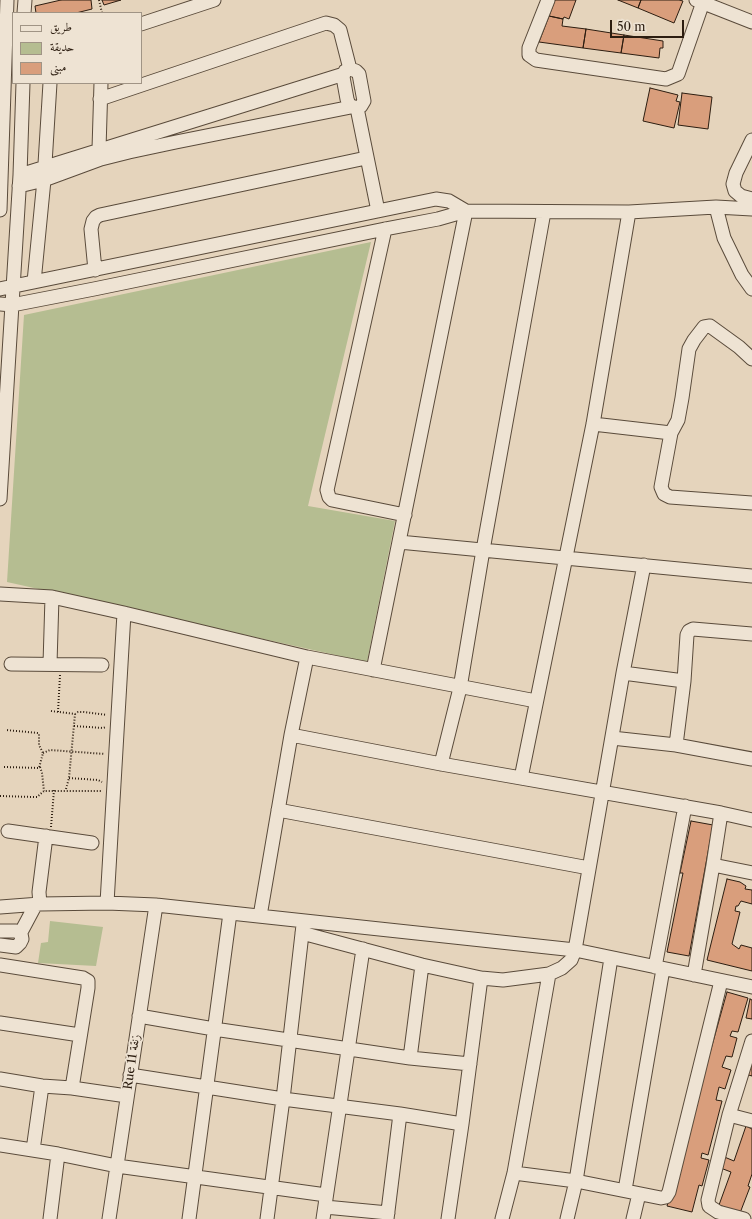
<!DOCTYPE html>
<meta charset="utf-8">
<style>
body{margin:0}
#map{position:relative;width:752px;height:1219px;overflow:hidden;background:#e5d4bc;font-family:"Libre Caslon Text",Amiri,serif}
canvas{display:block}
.legend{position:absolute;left:12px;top:12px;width:130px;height:72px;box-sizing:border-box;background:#eee3d3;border:1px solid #a09485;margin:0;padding:5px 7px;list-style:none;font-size:12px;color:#2c1d10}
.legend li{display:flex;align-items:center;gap:8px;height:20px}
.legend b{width:20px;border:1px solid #a09485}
.scale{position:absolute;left:610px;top:20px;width:74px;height:18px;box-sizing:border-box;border:2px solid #2c1d10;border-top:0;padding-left:5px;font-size:12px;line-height:14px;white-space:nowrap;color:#2c1d10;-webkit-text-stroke:3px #eee3d3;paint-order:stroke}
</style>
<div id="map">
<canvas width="752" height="1219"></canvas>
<ul class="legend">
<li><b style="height:5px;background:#eee3d3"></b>طريق</li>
<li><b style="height:11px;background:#b5bd91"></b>حديقة</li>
<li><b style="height:11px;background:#d99e7c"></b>مبنى</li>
</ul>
<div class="scale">50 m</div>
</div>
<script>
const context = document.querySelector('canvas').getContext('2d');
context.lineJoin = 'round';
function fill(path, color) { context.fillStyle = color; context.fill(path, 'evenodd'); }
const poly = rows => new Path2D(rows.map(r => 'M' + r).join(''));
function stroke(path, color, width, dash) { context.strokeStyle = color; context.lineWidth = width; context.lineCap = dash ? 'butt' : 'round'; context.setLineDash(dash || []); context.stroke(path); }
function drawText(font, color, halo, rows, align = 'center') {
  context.font = font + ' "Libre Caslon Text",Amiri,serif'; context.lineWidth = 3.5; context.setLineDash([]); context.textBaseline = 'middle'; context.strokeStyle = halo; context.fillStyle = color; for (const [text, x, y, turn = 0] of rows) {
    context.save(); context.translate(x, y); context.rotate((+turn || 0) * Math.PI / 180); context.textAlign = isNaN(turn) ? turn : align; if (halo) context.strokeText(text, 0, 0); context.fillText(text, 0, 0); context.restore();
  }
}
fill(poly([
 [371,242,308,506,395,521,367,662,7,582,24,315],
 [50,921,103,927,96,966,38,963,41,943,48,942]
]), '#b5bd91');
const building = poly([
 [61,0,91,0,92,9,76,13,36,13,35,6,61,0],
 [102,0,121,0,104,5,102,0],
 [555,0,576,0,569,19,564,17,563,19,549,16,555,0],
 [618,0,641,0,638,8,618,0],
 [641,0,679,0,683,1,674,23,638,8,641,0],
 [549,16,563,19,562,26,586,29,583,48,539,42,549,16],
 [586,29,624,35,621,53,583,48,586,29],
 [624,35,663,41,663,48,660,48,659,58,621,53,624,35],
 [650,88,678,95,676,101,680,102,674,128,643,121,650,88],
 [682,93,712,97,708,129,678,125,682,93],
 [691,821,713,825,689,956,667,952,683,873,680,873,691,821],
 [727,879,740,882,746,886,745,889,752,890,752,904,741,901,738,906,736,906,735,911,740,912,732,944,739,949,741,945,752,948,752,971,707,960,727,879],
 [727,992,748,998,738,1032,732,1031,730,1036,737,1038,732,1057,726,1056,722,1067,731,1070,725,1089,719,1087,716,1100,722,1101,708,1155,702,1153,701,1158,709,1160,702,1186,699,1185,692,1212,667,1206,727,992],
 [750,999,752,1000,752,1019,746,1018,750,999],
 [748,1063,752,1063,752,1076,745,1074,748,1063],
 [746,1126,752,1129,752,1174,748,1186,750,1187,740,1213,719,1205,731,1172,718,1167,722,1156,734,1161,746,1126]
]);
fill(building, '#d99e7c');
stroke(building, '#2c1d10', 1);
const minor = poly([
 [548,0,529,48,529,55,536,60,666,79,678,74,703,2],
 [696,0,752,22],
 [24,13,25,0],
 [141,24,214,0],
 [350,69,356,71,359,74,364,101,361,106,357,108,349,105,347,99,343,77,345,71,350,69],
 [100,99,326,23,334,25,340,30,350,69],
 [357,108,378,211],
 [752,140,736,173,733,184,735,191,741,196,752,199],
 [100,157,99,149,101,83],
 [20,175,344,74],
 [19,186,44,180,101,159,129,152,176,142,351,107],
 [716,207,724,238,742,275,752,289],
 [0,210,7,0],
 [385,229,327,490,329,497,332,500,405,515],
 [95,270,91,229,93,221,96,217,100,215,366,158],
 [34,282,44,180,50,83],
 [0,289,436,199,449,201,466,211],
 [0,304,12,305,94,289,385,229,438,219,466,211,629,212,716,207,752,209],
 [752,359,739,347,710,326,704,327,694,340,689,349,682,398,678,420,671,433,661,487,664,494,670,497,752,503],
 [593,424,671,433],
 [0,499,20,175,23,83],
 [399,542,752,576],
 [0,594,52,597,124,613,307,657,536,701],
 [11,664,102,665],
 [50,664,52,597],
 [373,670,466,211],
 [623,673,684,681],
 [291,735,441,764,721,813,752,820],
 [612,738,676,745,752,759],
 [676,745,684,681,687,635,689,631,693,629,752,634],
 [441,764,460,688,483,550,544,212],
 [521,778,593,424,629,212],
 [278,810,589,868],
 [8,831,92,843],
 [713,865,752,873],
 [107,903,124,613],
 [40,904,39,892,46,836],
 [0,907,40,904,107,903,156,905,575,950,752,987],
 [260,916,291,735,307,657],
 [0,931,16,931,21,934,22,939,20,943,16,947,0,945],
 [302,933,422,965,481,978,503,980,549,974,562,968,571,960,575,950,623,673,644,565],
 [20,934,36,904],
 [0,965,83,978,88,981,88,988,72,1088],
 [655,967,685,806],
 [694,975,713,865,721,813],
 [139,1016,214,1029,410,1058,470,1064],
 [0,1023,80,1035],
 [410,1058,422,965],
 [130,1075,283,1099,400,1114,462,1124],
 [0,1079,42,1086,72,1088,127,1096],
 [729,1115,752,1121],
 [0,1145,58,1154,117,1166,326,1195],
 [33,1150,42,1086],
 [514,1173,576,1181,661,1198,666,1197,669,1192,721,981],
 [625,1190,663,969],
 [325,1207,388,1213],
 [50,1219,58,1154],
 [109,1219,156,905],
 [189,1219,230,913],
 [267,1219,283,1099,303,925],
 [323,1219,363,949],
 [387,1219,400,1114],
 [448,1219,462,1124,481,978],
 [502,1219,514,1173,549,974],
 [567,1219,576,1181,611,958],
 [633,1219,639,1194],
 [744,1219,718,1212,709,1206,708,1200,729,1115,752,1041]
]);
stroke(minor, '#5a4b3b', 15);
stroke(poly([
 [99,0,102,13],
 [51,711,75,714,78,712,84,712,107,715],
 [58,712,60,675],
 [74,726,103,728,106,727],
 [43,753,50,750,105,754],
 [4,767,39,768,43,753,39,745,39,734,38,733,6,730],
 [40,767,42,773,44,791],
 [69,778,98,780,102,782],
 [66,789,69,778,75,714],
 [0,796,33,797,37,797,44,791,102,791],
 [51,827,54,790]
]), '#2c1d10', 2, [1, 2]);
stroke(minor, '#eee3d3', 13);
drawText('12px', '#2c1d10', '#eee3d3', [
 ["Rue 11 زنقة",132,1062,-82]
]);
</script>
